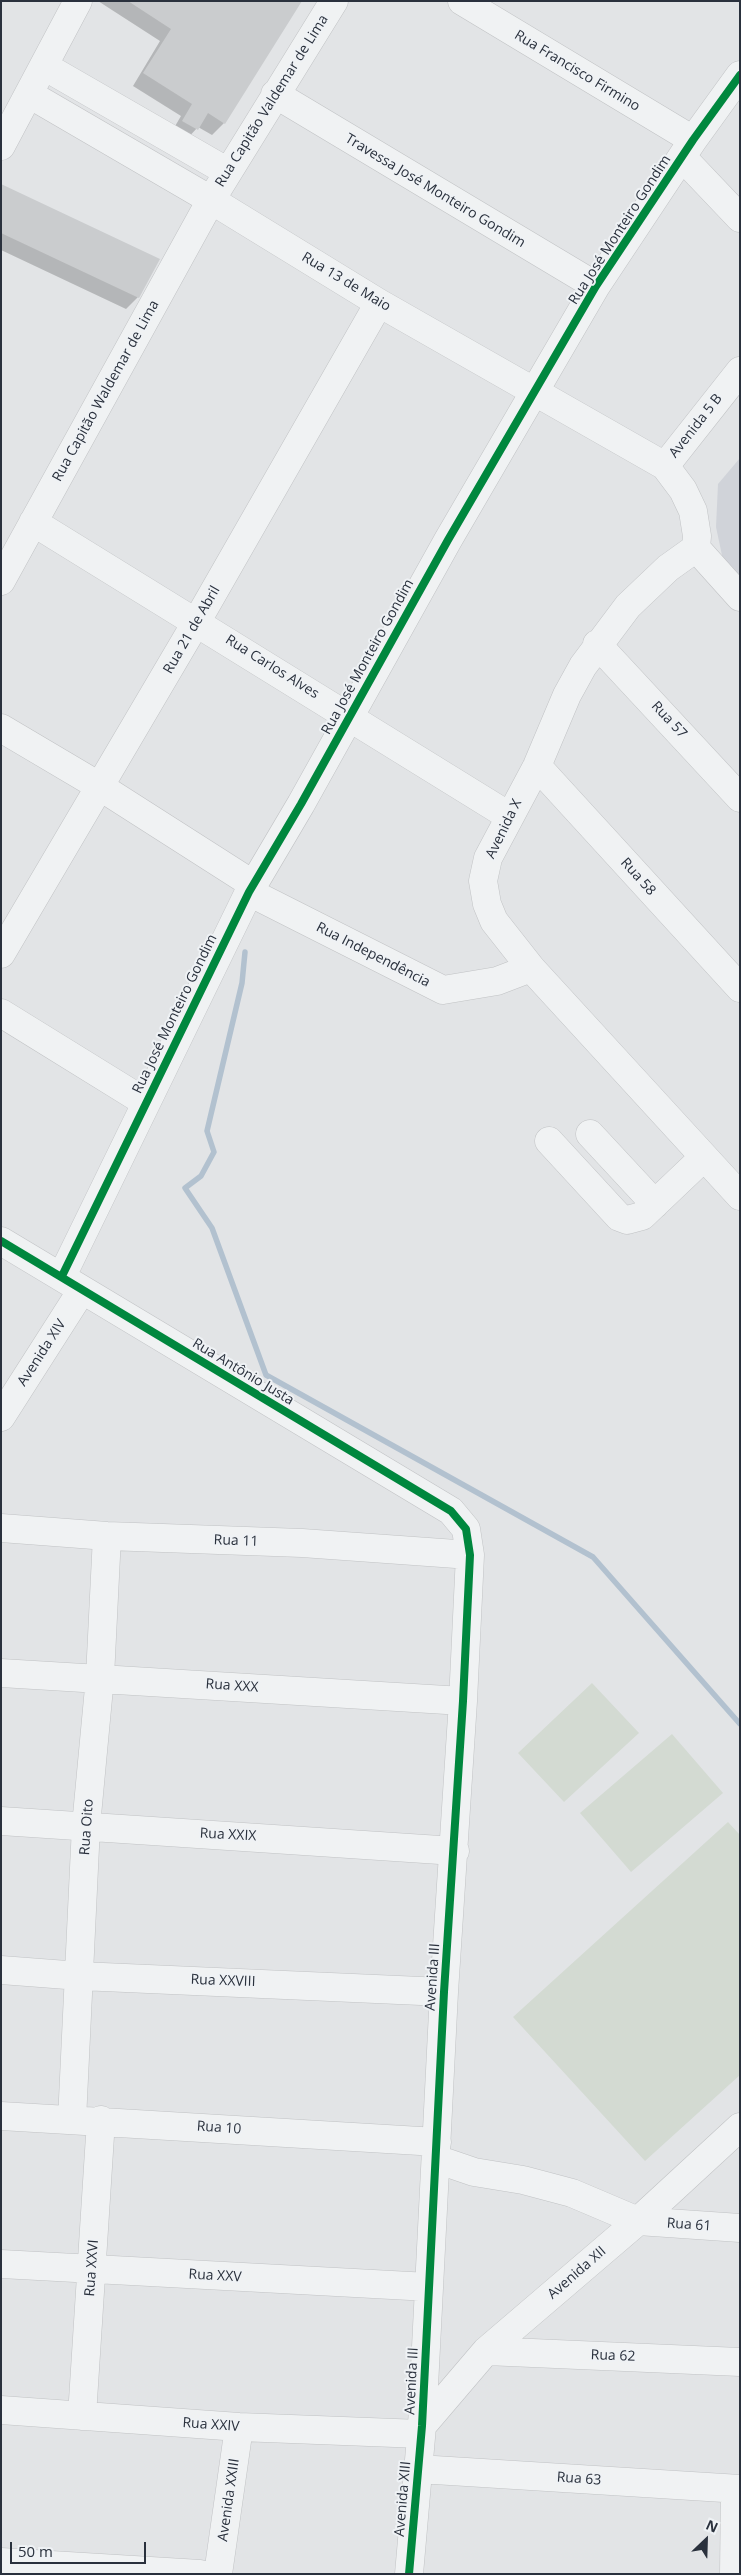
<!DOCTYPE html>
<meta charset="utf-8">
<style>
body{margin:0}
#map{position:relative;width:741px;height:2575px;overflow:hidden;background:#e2e4e6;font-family:"Open Sans",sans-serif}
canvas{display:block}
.frame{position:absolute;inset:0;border:2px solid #2a313d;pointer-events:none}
.north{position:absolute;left:681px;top:2515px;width:50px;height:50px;-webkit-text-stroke:4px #eff2f5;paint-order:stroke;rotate:24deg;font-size:14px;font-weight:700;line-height:20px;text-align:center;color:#2a313d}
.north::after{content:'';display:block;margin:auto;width:18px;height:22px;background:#2a313d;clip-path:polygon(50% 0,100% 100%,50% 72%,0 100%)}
.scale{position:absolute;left:10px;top:2542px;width:136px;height:22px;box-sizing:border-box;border:2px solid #2a313d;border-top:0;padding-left:6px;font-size:15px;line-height:18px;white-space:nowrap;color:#2a313d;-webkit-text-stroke:4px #eff2f5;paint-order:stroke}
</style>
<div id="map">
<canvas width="741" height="2575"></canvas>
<div class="frame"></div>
<div class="north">N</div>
<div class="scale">50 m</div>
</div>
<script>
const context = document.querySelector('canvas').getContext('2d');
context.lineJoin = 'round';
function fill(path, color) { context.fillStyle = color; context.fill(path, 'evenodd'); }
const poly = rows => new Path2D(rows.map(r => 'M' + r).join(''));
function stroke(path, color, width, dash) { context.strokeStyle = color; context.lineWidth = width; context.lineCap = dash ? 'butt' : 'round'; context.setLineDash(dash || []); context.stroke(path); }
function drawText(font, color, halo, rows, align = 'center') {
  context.font = font + ' "Open Sans",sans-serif'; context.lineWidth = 4; context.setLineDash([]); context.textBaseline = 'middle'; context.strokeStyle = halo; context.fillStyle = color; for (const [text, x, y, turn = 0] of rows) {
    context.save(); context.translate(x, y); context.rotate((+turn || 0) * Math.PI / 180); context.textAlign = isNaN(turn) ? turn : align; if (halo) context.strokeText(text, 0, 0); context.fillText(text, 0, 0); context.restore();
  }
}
fill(poly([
 [740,458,740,579,723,560,716,527,718,484]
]), '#d0d3d9');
fill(poly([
 [592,1683,639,1733,564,1802,518,1753],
 [672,1734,723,1793,631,1872,580,1813],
 [728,1822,740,1835,740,2075,645,2161,513,2017]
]), '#d3dad2');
fill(poly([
 [98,1,301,1,224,123,212,135,198,127,185,141,171,133,181,116,133,86,160,41],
 [1,186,138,297,126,309,1,250]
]), '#0003');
stroke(poly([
 [245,952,242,983,207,1131,214,1152,201,1176,185,1188,212,1228,266,1375,593,1557,740,1724]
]), '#b2c1cf', 5.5);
fill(poly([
 [128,1,302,1,225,124,208,113,198,130,182,121,192,104,143,73,171,29],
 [1,184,160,259,139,298,1,233]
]), '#caccce');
const minor = poly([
 [462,1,693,140],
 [44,66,228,172],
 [29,94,211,200,379,303,665,466],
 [275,94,596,286],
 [1,146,78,1],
 [682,157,740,218],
 [740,371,665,466,683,490,693,511,697,536,696,548,740,597],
 [33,522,509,816],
 [696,548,668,568,628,606,583,666,567,695,537,766,488,858,483,881,487,904,494,921,531,968,740,1196],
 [1,581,211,200,334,1],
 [597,644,740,798],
 [1,728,99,786,254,885],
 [537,766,740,988],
 [249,892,443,990,497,981,531,968],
 [1,954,197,621,379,303],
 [1,1013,145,1102],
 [590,1134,655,1204],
 [549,1141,619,1217,627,1220,642,1216,703,1158],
 [1,1241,451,1511,466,1529,470,1555,463,1701,444,1992,422,2426,409,2574],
 [62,1276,249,892,301,804,448,540,596,286,693,140,740,75],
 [1,1417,82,1290],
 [1,1528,107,1536,302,1543,470,1555],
 [1,1673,463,1701],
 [1,1821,455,1851],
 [1,1970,80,1976,444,1992],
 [1,2116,437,2142],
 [72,2120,86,1826,100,1677,107,1536],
 [436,2159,474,2172,523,2180,572,2193,638,2221,740,2228],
 [1,2264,429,2287],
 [486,2351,740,2362],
 [1,2410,239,2427,421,2434],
 [82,2416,101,2120],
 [422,2426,486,2351,638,2221,740,2127],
 [418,2469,740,2489],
 [1,2562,200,2574],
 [218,2574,239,2427],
 [734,2574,735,2489]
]);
stroke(minor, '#c0c2c4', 29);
stroke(minor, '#f0f2f3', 28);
stroke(poly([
 [1,1241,451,1511,466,1529,470,1555,463,1701,444,1992,422,2426,409,2574],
 [62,1276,249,892,301,804,448,540,596,286,693,140,740,75]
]), '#00873e', 8);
drawText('14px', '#2a313d', '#eff2f5', [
 ["Rua Francisco Firmino",577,71,31],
 ["Rua Capitão Valdemar de Lima",272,101,-58],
 ["Travessa José Monteiro Gondim",435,191,31],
 ["Rua José Monteiro Gondim",620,230,-57],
 ["Rua 13 de Maio",346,282,31],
 ["Rua Capitão Waldemar de Lima",106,391,-61],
 ["Avenida 5 B",696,426,-52],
 ["Rua 21 de Abril",192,630,-60],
 ["Rua José Monteiro Gondim",368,657,-61],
 ["Rua Carlos Alves",272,667,32],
 ["Rua 57",669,720,47],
 ["Avenida X",504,829,-64],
 ["Rua 58",638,877,48],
 ["Rua Independência",373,955,27],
 ["Rua José Monteiro Gondim",175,1014,-64],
 ["Avenida XIV",42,1353,-57],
 ["Rua Antônio Justa",243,1372,31],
 ["Rua 11",236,1541,2],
 ["Rua XXX",232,1686,4],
 ["Rua Oito",87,1827,-86],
 ["Rua XXIX",228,1835,3],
 ["Avenida III",433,1977,-86],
 ["Rua XXVIII",223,1981,2],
 ["Rua 10",219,2128,4],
 ["Rua 61",689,2225,4],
 ["Rua XXVI",92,2268,-86],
 ["Avenida XII",577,2273,-41],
 ["Rua XXV",215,2276,3],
 ["Rua 62",613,2356,2],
 ["Avenida III",412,2381,-87],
 ["Rua XXIV",211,2425,4],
 ["Rua 63",579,2479,4],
 ["Avenida XIII",403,2499,-85],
 ["Avenida XXIII",229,2500,-82]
]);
</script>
